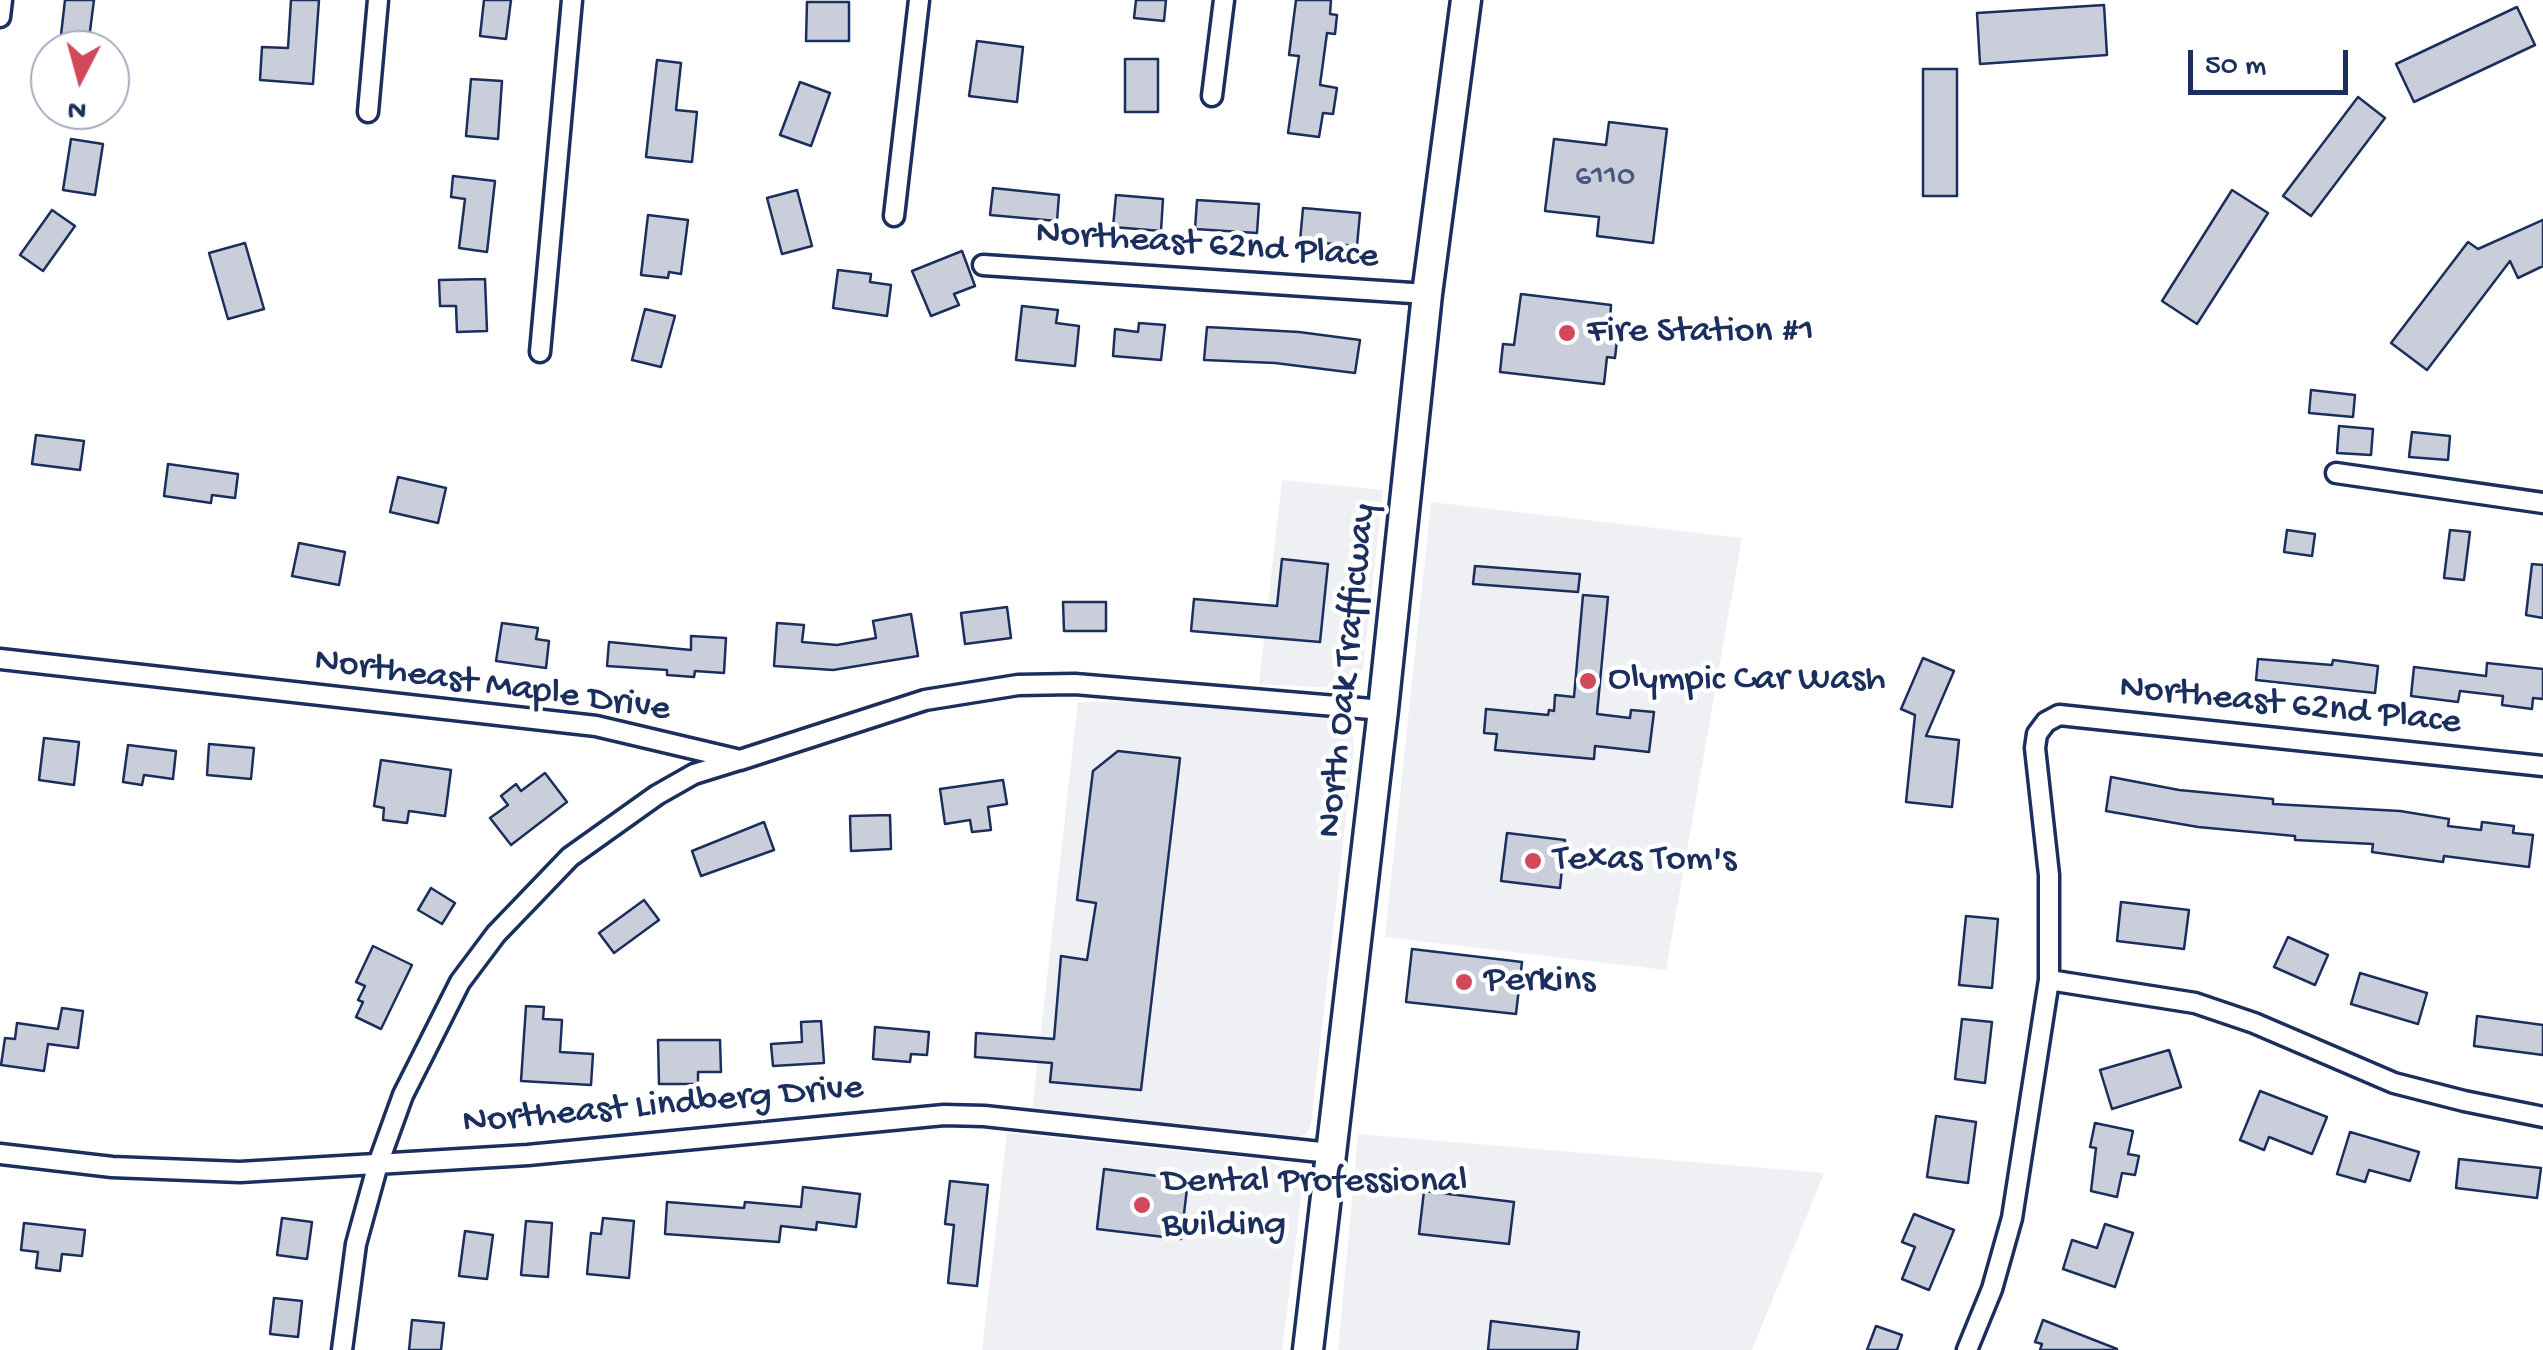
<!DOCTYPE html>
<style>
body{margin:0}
#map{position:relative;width:2543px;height:1350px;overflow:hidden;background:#fff;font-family:"Gochi Hand",sans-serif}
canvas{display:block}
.north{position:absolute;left:30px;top:30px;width:100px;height:100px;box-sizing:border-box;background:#fff;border:2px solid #a4acbf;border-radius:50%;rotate:186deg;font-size:28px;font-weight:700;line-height:40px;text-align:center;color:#1b2f5e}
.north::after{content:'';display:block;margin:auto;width:35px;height:45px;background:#d1495b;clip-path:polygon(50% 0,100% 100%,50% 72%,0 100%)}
.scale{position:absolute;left:2188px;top:50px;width:160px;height:45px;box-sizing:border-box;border:5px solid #1b2f5e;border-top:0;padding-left:12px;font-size:30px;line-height:35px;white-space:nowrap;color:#1b2f5e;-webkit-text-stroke:8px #fff;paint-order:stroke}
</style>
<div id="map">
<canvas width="2543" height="1350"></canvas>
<div class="north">N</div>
<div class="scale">50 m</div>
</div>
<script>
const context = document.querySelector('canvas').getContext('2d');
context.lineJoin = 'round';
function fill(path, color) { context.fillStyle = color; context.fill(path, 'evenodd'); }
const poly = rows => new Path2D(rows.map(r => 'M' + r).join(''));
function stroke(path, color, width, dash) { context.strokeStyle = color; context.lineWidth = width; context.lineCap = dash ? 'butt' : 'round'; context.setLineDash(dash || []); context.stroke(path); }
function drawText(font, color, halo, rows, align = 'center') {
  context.font = font + ' "Gochi Hand",sans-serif'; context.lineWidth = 9; context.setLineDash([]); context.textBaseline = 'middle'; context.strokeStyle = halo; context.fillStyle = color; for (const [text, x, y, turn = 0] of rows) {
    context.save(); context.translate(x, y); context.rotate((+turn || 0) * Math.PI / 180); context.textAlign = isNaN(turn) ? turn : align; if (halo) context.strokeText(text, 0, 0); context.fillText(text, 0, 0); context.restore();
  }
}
fill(poly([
 [1282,480,1383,490,1363,669,1352,683,1335,688,1259,684],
 [1431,502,1742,538,1666,970,1385,937],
 [1195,701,1333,715,1347,721,1352,728,1354,748,1311,1124,1307,1133,1297,1138,1285,1140,1032,1111,1078,702],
 [1007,1133,1266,1160,1290,1171,1302,1190,1282,1350,982,1350],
 [1358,1134,1824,1173,1752,1350,1338,1350]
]), '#eff0f4');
const building = poly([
 [65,0,94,0,89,39,61,35,65,0],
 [291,0,319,0,313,84,260,80,262,47,288,48,291,0],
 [484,0,511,0,506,39,480,36,484,0],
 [1136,0,1166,0,1164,21,1134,18,1136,0],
 [1296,0,1331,0,1330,14,1337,15,1335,34,1327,33,1320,85,1337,88,1333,114,1323,113,1319,137,1288,133,1299,56,1289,55,1296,0],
 [807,2,849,2,849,41,806,41,807,2],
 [2104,5,2107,55,1980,64,1977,13,2104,5],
 [2517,7,2535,45,2414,102,2396,64,2517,7],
 [977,41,1023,47,1017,102,969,96,977,41],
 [1125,59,1158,59,1158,112,1125,112,1125,59],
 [657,60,681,63,676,110,697,112,692,162,646,157,657,60],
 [1923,69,1957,69,1957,196,1923,196,1923,69],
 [471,79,502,81,498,139,466,136,471,79],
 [800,82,830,93,811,146,780,135,800,82],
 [2358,97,2385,118,2311,216,2283,196,2358,97],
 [1609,122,1667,129,1653,243,1597,236,1599,217,1545,211,1554,139,1606,145,1609,122],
 [71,139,103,144,95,195,63,190,71,139],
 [453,176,495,181,487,252,459,248,465,199,451,197,453,176],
 [993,188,1059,195,1057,221,990,215,993,188],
 [797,190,812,246,782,254,767,198,797,190],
 [2232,190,2268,213,2197,324,2162,301,2232,190],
 [1116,195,1163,199,1161,231,1113,227,1116,195],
 [1197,200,1259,204,1257,233,1195,229,1197,200],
 [1303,208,1360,213,1357,246,1300,241,1303,208],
 [52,210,75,226,43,271,20,255,52,210],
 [648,215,688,220,681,274,669,272,668,278,641,275,648,215],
 [2543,220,2543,266,2518,278,2510,261,2427,370,2391,343,2468,242,2478,249,2543,220],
 [245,243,264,309,228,319,209,253,245,243],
 [962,251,975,286,954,294,959,305,931,316,912,271,962,251],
 [838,270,871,274,870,282,891,285,887,316,833,308,838,270],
 [485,279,487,331,457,332,456,306,440,306,439,280,485,279],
 [1521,294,1611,305,1610,322,1619,323,1615,358,1607,357,1604,384,1500,372,1503,344,1514,345,1521,294],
 [1022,306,1058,310,1056,323,1079,326,1075,366,1016,360,1022,306],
 [645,309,675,316,661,367,632,360,645,309],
 [1139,323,1165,325,1161,360,1113,356,1115,329,1138,332,1139,323],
 [1207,327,1299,332,1360,340,1355,373,1275,363,1204,360,1207,327],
 [2311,390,2355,395,2353,417,2309,413,2311,390],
 [2339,426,2373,429,2371,455,2337,453,2339,426],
 [2412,432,2450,436,2448,460,2409,457,2412,432],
 [36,435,84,441,80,470,32,464,36,435],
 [168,464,238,474,235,498,212,495,211,503,164,496,168,464],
 [398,477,446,488,438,523,390,512,398,477],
 [2287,530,2315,534,2312,556,2284,552,2287,530],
 [2450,530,2470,532,2464,580,2444,578,2450,530],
 [299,543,345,552,339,585,292,576,299,543],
 [1282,559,1328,564,1320,642,1191,631,1194,599,1277,606,1282,559],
 [2532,564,2543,565,2543,618,2526,615,2532,564],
 [1475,566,1580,574,1578,592,1473,584,1475,566],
 [1583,595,1608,597,1597,714,1630,718,1631,710,1654,712,1649,752,1595,746,1594,759,1495,750,1497,734,1484,733,1486,709,1548,715,1549,710,1554,711,1555,695,1574,697,1583,595],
 [1063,602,1106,602,1106,631,1064,631,1063,602],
 [1007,607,1011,638,965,644,961,613,1007,607],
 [911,614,918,656,833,670,774,666,777,623,804,625,802,642,837,645,876,638,873,621,911,614],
 [502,623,538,628,536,639,549,641,546,668,496,661,502,623],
 [691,636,726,638,724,673,695,671,694,677,667,675,667,670,607,666,609,642,691,650,691,636],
 [1923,658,1954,671,1926,736,1959,740,1952,807,1906,802,1915,715,1901,709,1923,658],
 [2258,659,2332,665,2333,660,2378,666,2375,693,2256,680,2258,659],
 [2487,663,2543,669,2543,699,2533,698,2532,709,2502,705,2503,696,2460,691,2458,702,2411,696,2414,667,2486,676,2487,663],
 [44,738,79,742,74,785,39,780,44,738],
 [209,744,254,748,251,779,207,775,209,744],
 [128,745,176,751,173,779,144,775,142,785,123,782,128,745],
 [1118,751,1180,758,1141,1090,1050,1082,1052,1063,975,1057,976,1033,1054,1039,1061,956,1087,960,1096,903,1077,900,1093,771,1118,751],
 [381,760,451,770,445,816,409,811,407,823,383,820,384,808,374,806,381,760],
 [545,773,567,802,511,845,490,818,508,805,501,796,516,784,521,791,545,773],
 [2111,777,2179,790,2273,799,2273,804,2400,811,2449,819,2448,826,2481,830,2482,822,2514,826,2513,833,2533,835,2529,867,2444,856,2443,862,2372,852,2373,844,2295,840,2295,836,2198,827,2106,811,2111,777],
 [1003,780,1007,804,988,807,991,830,972,832,970,820,945,824,940,789,1003,780],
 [890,815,891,849,851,851,850,816,890,815],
 [764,822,774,850,701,876,692,851,764,822],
 [1507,833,1565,840,1560,888,1501,881,1507,833],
 [431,888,455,903,442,924,418,910,431,888],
 [644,900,659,920,614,953,599,933,644,900],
 [2121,902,2189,910,2184,949,2117,941,2121,902],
 [1966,916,1998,919,1992,988,1959,985,1966,916],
 [2288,937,2328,955,2315,985,2274,967,2288,937],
 [373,946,412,965,381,1029,356,1017,363,1002,358,1000,365,986,356,982,373,946],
 [1412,949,1522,962,1516,1014,1406,1002,1412,949],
 [2360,973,2427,993,2418,1024,2351,1004,2360,973],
 [526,1006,544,1007,543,1019,562,1020,560,1052,593,1054,591,1085,521,1081,526,1006],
 [62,1008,83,1011,78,1048,48,1044,44,1071,1,1065,5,1038,15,1039,17,1023,58,1029,62,1008],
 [2477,1016,2543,1025,2543,1055,2474,1046,2477,1016],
 [1962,1019,1992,1022,1985,1083,1955,1079,1962,1019],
 [821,1021,824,1063,773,1066,771,1044,802,1042,801,1022,821,1021],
 [875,1027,929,1032,927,1055,911,1054,910,1062,873,1059,875,1027],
 [658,1040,720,1040,721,1072,698,1072,698,1084,659,1084,658,1040],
 [2169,1050,2181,1087,2112,1109,2100,1070,2169,1050],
 [2260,1091,2327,1117,2312,1154,2269,1137,2264,1150,2240,1140,2260,1091],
 [1936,1116,1976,1122,1968,1183,1927,1177,1936,1116],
 [2095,1123,2133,1131,2128,1154,2139,1156,2135,1175,2122,1173,2117,1197,2091,1191,2096,1148,2090,1147,2095,1123],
 [2350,1132,2419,1152,2410,1181,2369,1170,2365,1182,2337,1174,2350,1132],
 [2459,1159,2541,1168,2537,1198,2456,1188,2459,1159],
 [1104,1169,1188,1180,1181,1239,1097,1229,1104,1169],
 [950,1181,988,1185,977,1286,948,1283,954,1225,945,1224,950,1181],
 [803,1187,860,1194,856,1227,817,1222,816,1230,781,1226,779,1242,665,1234,667,1202,744,1208,745,1202,801,1207,803,1187],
 [1424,1191,1514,1202,1509,1244,1419,1234,1424,1191],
 [1914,1214,1954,1230,1929,1290,1902,1279,1915,1247,1902,1242,1914,1214],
 [282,1218,312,1222,307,1259,277,1255,282,1218],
 [603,1218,634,1221,629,1278,587,1274,591,1233,601,1234,603,1218],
 [526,1221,552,1223,548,1277,521,1275,526,1221],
 [24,1223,85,1230,82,1256,62,1254,60,1271,36,1268,38,1252,21,1250,24,1223],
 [2105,1224,2133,1233,2115,1287,2063,1269,2072,1240,2097,1248,2105,1224],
 [465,1231,493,1235,487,1279,459,1276,465,1231],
 [274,1298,302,1301,298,1337,270,1334,274,1298],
 [412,1320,444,1323,441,1350,409,1350,412,1320],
 [2043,1320,2117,1349,2117,1350,2040,1350,2042,1344,2035,1342,2043,1320],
 [1491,1321,1579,1332,1577,1350,1488,1350,1491,1321],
 [1876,1326,1902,1335,1897,1350,1867,1350,1876,1326]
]);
fill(building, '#caceda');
stroke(building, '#1b2f5e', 2.5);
const street = poly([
 [0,17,2,0],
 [1212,96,1224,0],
 [368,112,378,0],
 [894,216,919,0],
 [983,265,1427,294],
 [540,352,572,0],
 [2336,473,2543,503],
 [0,659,596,726,740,760,925,700,1018,685,1075,684,1383,710],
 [2049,980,2195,1003,2254,1023,2394,1083,2464,1101,2543,1117],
 [0,1154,112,1167,240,1172,528,1155,944,1115,984,1116,1330,1153],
 [342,1350,356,1244,378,1164,403,1095,460,982,496,934,570,857,657,795,694,774,739,760],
 [1967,1350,1992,1289,2012,1218,2049,980,2049,875,2035,748,2037,734,2046,722,2059,715,2543,766]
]);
const secondary = poly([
 [1308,1350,1383,710,1427,294,1466,0]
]);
stroke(street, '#1b2f5e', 25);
stroke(secondary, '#1b2f5e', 35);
stroke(street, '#fff', 18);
stroke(secondary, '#fff', 28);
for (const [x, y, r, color] of [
 [1567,333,10,"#d1495b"],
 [1588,681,10,"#d1495b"],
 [1533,861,10,"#d1495b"],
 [1464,982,10,"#d1495b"],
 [1142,1205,10,"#d1495b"]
]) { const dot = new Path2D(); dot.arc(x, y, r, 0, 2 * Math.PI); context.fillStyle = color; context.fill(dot); stroke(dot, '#fff', 4); }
drawText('32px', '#47577d', null, [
 ["6110",1605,178]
]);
drawText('38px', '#1b2f5e', '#fff', [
 ["Northeast 62nd Place",1207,247,4],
 ["North Oak Trafficway",1349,671,-84],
 ["Northeast Maple Drive",492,687,8],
 ["Northeast 62nd Place",2290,707,6],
 ["Northeast Lindberg Drive",663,1107,-5]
]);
drawText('38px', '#1b2f5e', '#fff', [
 ["Fire Station #1",1587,333],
 ["Olympic Car Wash",1608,681],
 ["Texas Tom's",1553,861],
 ["Perkins",1484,982],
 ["Dental Professional",1162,1183],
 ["Building",1162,1227]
], 'left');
</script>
